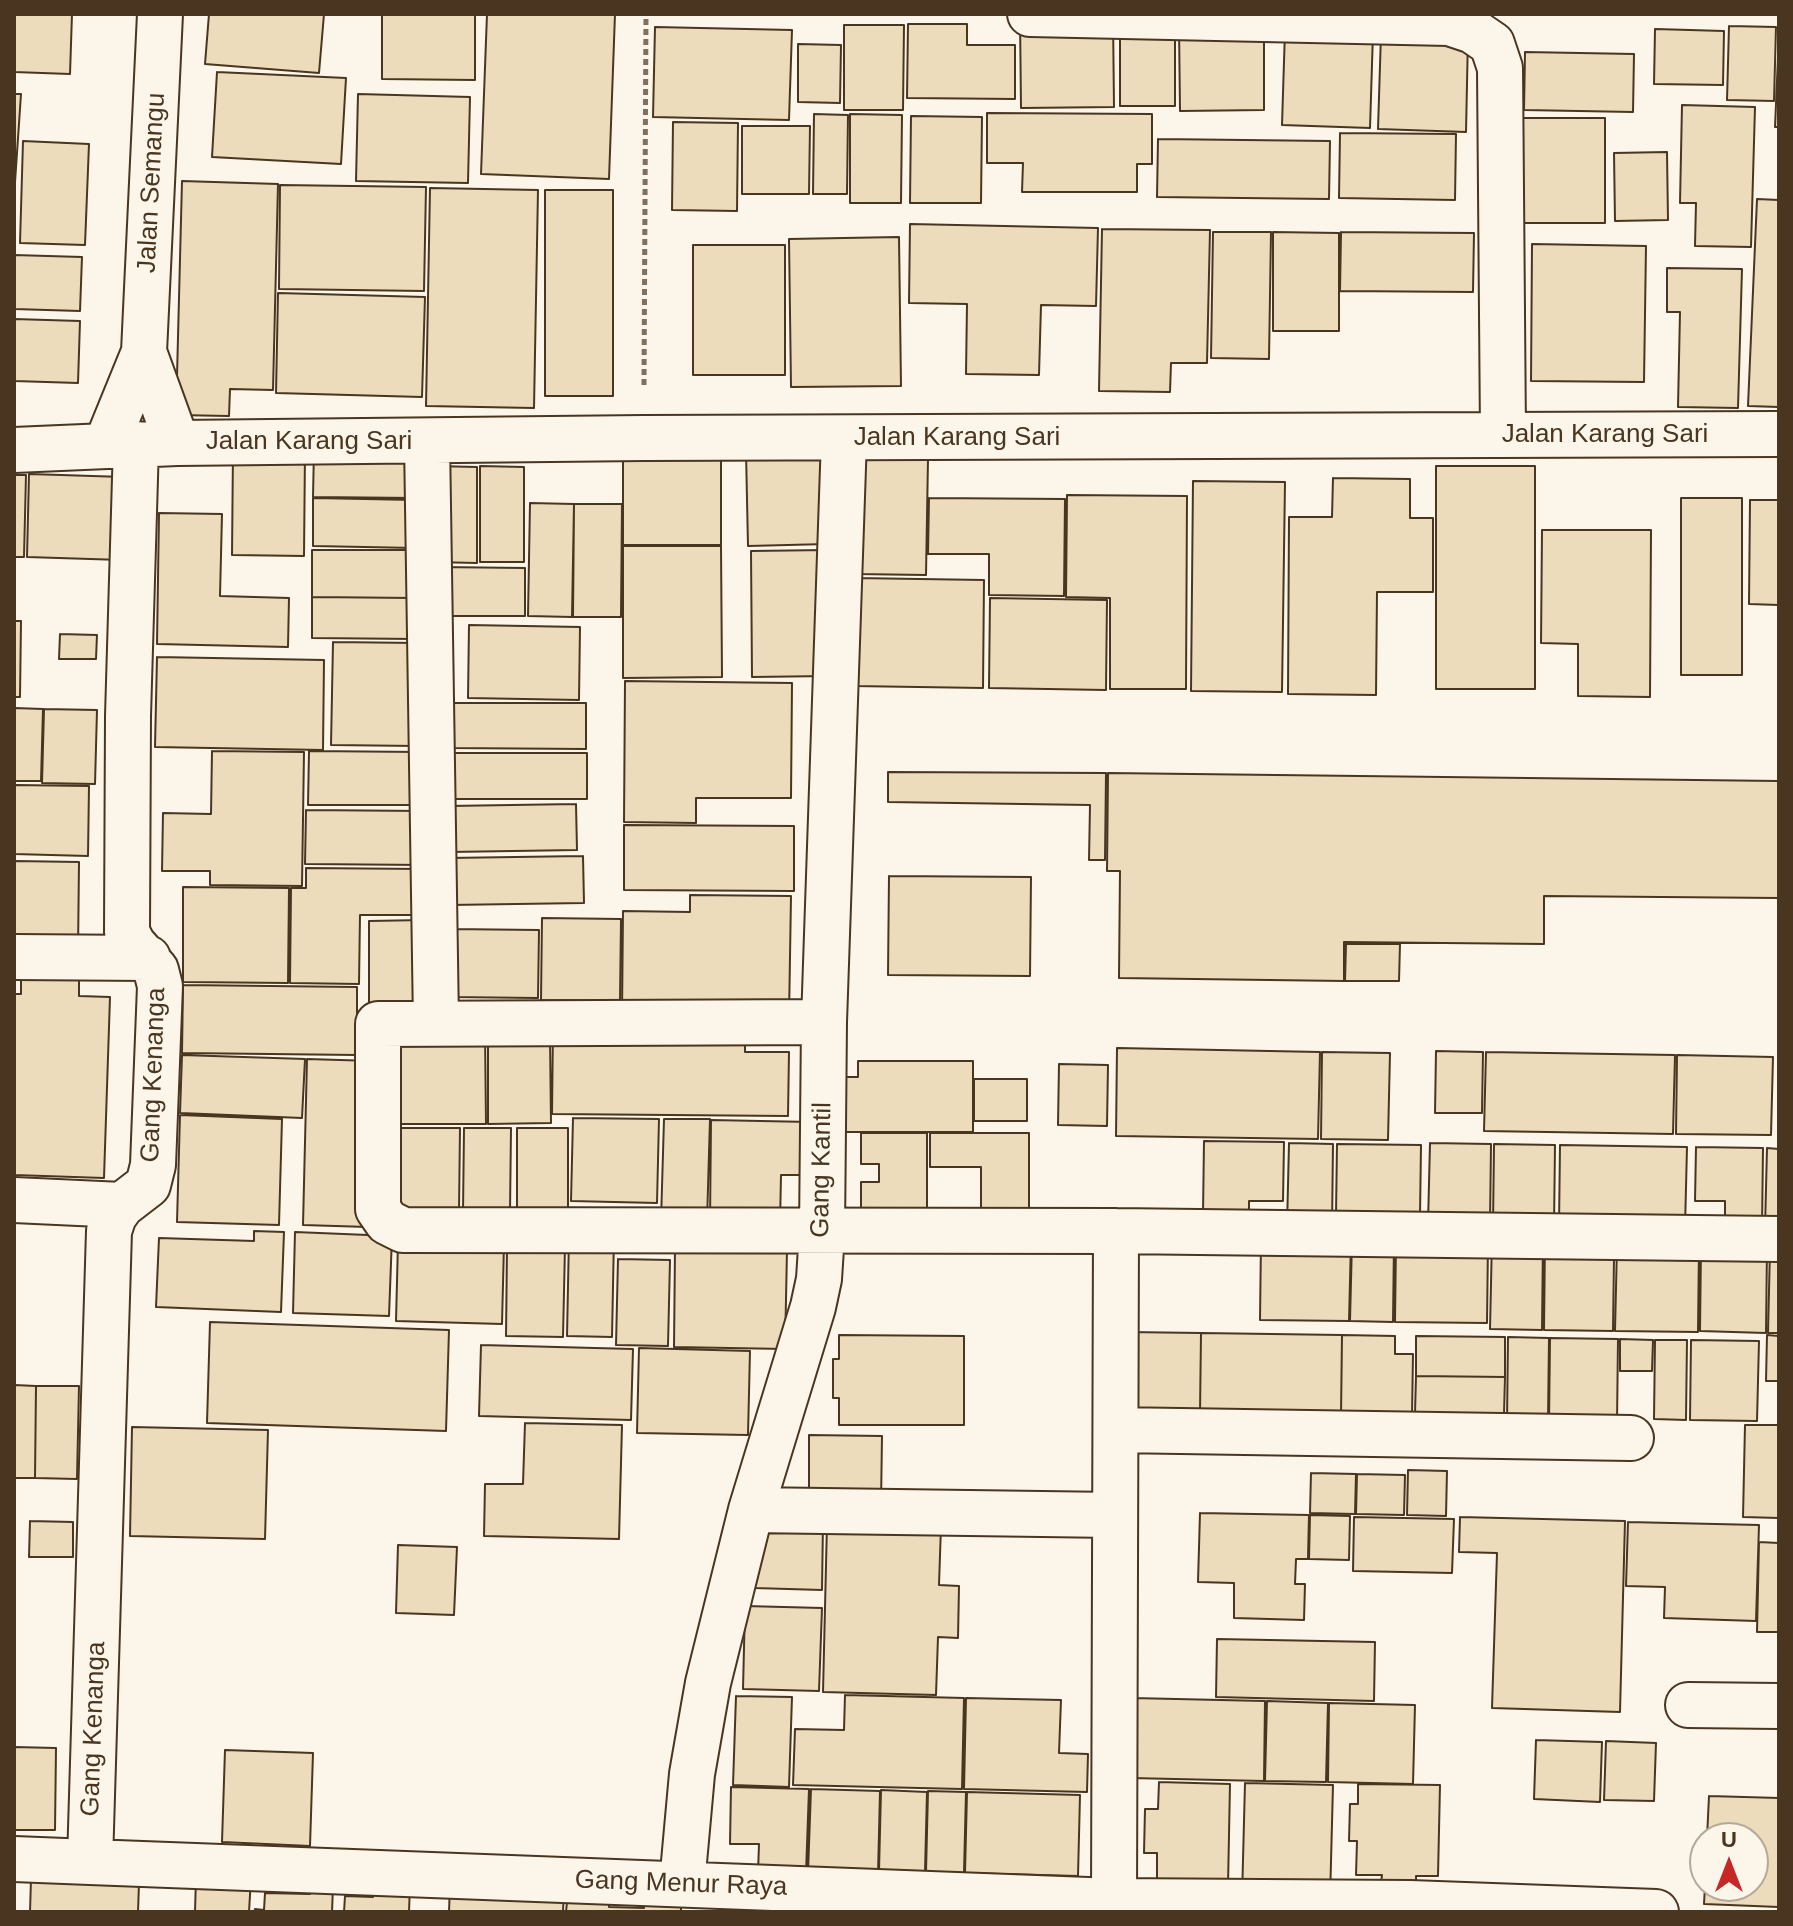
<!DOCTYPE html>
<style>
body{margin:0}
#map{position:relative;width:1793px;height:1926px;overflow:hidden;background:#fbf6e9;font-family:Arial,sans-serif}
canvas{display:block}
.frame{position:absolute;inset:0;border:16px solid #4a3520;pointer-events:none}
.north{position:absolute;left:1689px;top:1822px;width:80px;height:80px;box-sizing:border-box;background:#fbf6e9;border:2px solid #b4a999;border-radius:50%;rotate:0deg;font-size:22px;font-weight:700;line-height:32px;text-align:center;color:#4a3520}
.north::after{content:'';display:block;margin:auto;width:28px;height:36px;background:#c62828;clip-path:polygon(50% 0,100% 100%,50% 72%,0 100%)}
</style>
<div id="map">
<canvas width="1793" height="1926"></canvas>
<div class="frame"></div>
<div class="north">U</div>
</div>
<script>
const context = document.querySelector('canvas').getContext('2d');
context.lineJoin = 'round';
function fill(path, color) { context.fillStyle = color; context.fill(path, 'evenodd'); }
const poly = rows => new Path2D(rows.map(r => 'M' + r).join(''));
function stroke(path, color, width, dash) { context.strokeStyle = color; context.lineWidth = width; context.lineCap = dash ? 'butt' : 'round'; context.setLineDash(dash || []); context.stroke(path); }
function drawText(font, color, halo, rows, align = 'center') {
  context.font = font + ' Arial,sans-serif'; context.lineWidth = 6; context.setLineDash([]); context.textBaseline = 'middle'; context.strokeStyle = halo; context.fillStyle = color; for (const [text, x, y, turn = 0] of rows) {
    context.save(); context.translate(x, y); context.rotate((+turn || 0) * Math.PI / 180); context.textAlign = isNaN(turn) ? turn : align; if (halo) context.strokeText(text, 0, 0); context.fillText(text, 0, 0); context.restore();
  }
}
const building = poly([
 [14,14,72,14,70,74,14,72,14,14],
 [209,14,324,14,319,73,205,64,209,14],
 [382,14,475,14,475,80,382,79,382,14],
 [487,14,615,14,609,179,481,174,487,14],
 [1020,17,1113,17,1114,107,1021,108,1020,17],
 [908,24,967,24,967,45,1015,45,1015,99,907,98,908,24],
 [844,25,904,25,903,110,844,110,844,25],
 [1264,25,1264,110,1180,111,1179,26,1264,25],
 [1729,26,1776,27,1774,101,1727,100,1729,26],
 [655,27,792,30,789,120,653,117,655,27],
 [1655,29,1724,31,1723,85,1654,84,1655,29],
 [1285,30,1373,33,1370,128,1282,125,1285,30],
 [1120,31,1175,31,1175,106,1120,106,1120,31],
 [1381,34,1468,36,1466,132,1378,129,1381,34],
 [1779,34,1779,127,1775,127,1779,34],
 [798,44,841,45,840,103,798,102,798,44],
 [1525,52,1634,54,1633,112,1524,110,1525,52],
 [217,72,346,78,341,164,212,157,217,72],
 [14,94,21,94,14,197,14,94],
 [358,94,470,97,468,183,356,181,358,94],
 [1682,105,1755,107,1751,247,1695,246,1696,203,1680,203,1682,105],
 [987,113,1152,114,1152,164,1137,164,1137,192,1022,192,1023,163,987,163,987,113],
 [814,114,848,115,847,194,813,194,814,114],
 [850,114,902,115,901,203,850,203,850,114],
 [911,116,982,117,981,203,910,203,911,116],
 [1523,118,1605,118,1605,223,1523,223,1523,118],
 [673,122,738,123,737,211,672,210,673,122],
 [742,126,810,126,809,194,742,194,742,126],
 [1340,133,1456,134,1455,200,1339,198,1340,133],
 [1158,139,1330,141,1329,199,1157,197,1158,139],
 [23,141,89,144,85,245,20,243,23,141],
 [1667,152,1668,220,1615,221,1614,153,1667,152],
 [182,181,278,184,273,390,230,389,229,416,176,415,182,181],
 [280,185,426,187,424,291,279,289,280,185],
 [430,188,538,190,534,408,426,406,430,188],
 [545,190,613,190,613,396,545,396,545,190],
 [1757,199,1779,200,1779,407,1748,406,1757,199],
 [910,224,1098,228,1096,306,1041,305,1039,375,966,374,967,304,909,303,910,224],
 [1102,229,1210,230,1207,363,1171,363,1170,392,1099,391,1102,229],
 [1213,232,1271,232,1269,359,1211,358,1213,232],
 [1273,232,1339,233,1339,331,1273,331,1273,232],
 [1341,232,1474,233,1473,292,1340,291,1341,232],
 [899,237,901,386,791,387,789,239,899,237],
 [1532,244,1646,246,1644,382,1531,381,1532,244],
 [693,245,785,245,785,375,693,375,693,245],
 [14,255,82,257,80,311,14,309,14,255],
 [1667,268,1742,269,1738,408,1678,407,1680,312,1667,312,1667,268],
 [278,293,425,297,422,397,276,393,278,293],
 [14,319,80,321,78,383,14,381,14,319],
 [314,448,416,449,415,498,313,497,314,448],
 [233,450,305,451,304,556,232,555,233,450],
 [826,450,827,544,748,546,746,452,826,450],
 [857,458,928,459,926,575,855,574,857,458],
 [623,459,721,459,721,545,623,545,623,459],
 [434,466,477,467,477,563,433,562,434,466],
 [480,466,524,467,524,562,480,562,480,466],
 [1436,466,1535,466,1535,689,1436,689,1436,466],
 [29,474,124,477,122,560,27,557,29,474],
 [14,475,26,475,24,557,14,557,14,475],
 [1333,478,1410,479,1410,518,1433,518,1433,592,1377,592,1376,695,1288,694,1289,517,1332,517,1333,478],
 [1193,481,1285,482,1282,692,1191,691,1193,481],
 [1067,495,1187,496,1186,689,1110,689,1110,598,1066,597,1067,495],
 [313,498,416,500,415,548,313,546,313,498],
 [929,498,1065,499,1064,596,989,595,989,554,928,554,929,498],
 [1681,498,1742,498,1742,675,1681,675,1681,498],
 [1750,500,1779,500,1779,605,1749,604,1750,500],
 [530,503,574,504,572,617,528,616,530,503],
 [574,504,622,504,621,617,573,617,574,504],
 [159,513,222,514,220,596,289,598,288,647,157,644,159,513],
 [1542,530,1651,530,1650,697,1578,696,1578,644,1541,643,1542,530],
 [623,546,721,546,722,677,623,678,623,546],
 [312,550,415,550,415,598,312,597,312,550],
 [827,550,828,676,752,677,751,551,827,550],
 [438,567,525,568,525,616,438,616,438,567],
 [855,578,984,580,983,688,853,686,855,578],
 [312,597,415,598,415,639,312,638,312,597],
 [990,598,1107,600,1106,690,989,688,990,598],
 [14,621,21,621,20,697,14,697,14,621],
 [469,625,580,627,579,700,468,698,469,625],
 [60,634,97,635,96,659,59,659,60,634],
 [333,642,418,643,417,746,331,745,333,642],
 [157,657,324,660,323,750,155,747,157,657],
 [625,681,792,683,791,798,696,798,696,823,624,822,625,681],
 [449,703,586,703,586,749,449,748,449,703],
 [14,708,43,709,41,781,14,781,14,708],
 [44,709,97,710,95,784,42,783,44,709],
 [212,751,304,752,302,886,210,885,210,871,162,871,163,813,211,814,212,751],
 [309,751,420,752,420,805,308,805,309,751],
 [448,753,587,753,587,799,448,799,448,753],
 [888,772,1106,773,1105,860,1089,860,1090,805,888,802,888,772],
 [1108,773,1779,781,1779,898,1544,896,1544,944,1344,942,1344,981,1119,978,1120,871,1107,871,1108,773],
 [14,785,89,786,88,856,14,854,14,785],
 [576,804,577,850,449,852,448,806,576,804],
 [306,810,424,811,424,865,305,864,306,810],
 [624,825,794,826,794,891,624,890,624,825],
 [583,856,584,903,449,905,448,858,583,856],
 [14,861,79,862,78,952,14,951,14,861],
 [306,868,423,869,423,915,360,915,359,984,290,983,291,888,306,888,306,868],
 [889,876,1031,877,1030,976,888,975,889,876],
 [183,887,289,888,288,983,183,982,183,887],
 [690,895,791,896,789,1018,622,1015,623,911,690,912,690,895],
 [542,918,621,919,620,1001,541,1000,542,918],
 [424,920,424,1013,369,1013,369,921,424,920],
 [450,929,539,930,538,998,449,997,450,929],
 [1346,944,1400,944,1399,981,1345,981,1346,944],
 [21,977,79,979,79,996,110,997,104,1178,14,1175,14,994,21,994,21,977],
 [183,985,357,987,357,1055,182,1053,183,985],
 [553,1026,745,1027,745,1052,789,1052,788,1116,552,1114,553,1026],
 [485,1031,486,1124,389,1124,388,1032,485,1031],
 [488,1037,550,1037,551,1123,488,1124,488,1037],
 [1117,1048,1320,1052,1318,1139,1116,1136,1117,1048],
 [1436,1051,1483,1052,1482,1113,1435,1113,1436,1051],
 [1322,1052,1390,1053,1388,1140,1321,1139,1322,1052],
 [1486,1052,1675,1055,1673,1134,1484,1131,1486,1052],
 [182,1055,305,1059,302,1118,180,1113,182,1055],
 [1677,1055,1773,1057,1771,1135,1676,1134,1677,1055],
 [307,1059,373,1061,368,1227,303,1225,307,1059],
 [858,1061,973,1061,973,1132,838,1132,838,1077,858,1077,858,1061],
 [1059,1064,1108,1065,1107,1126,1058,1125,1059,1064],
 [974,1079,1027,1079,1027,1121,974,1121,974,1079],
 [180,1115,282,1119,279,1225,177,1222,180,1115],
 [573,1118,659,1119,657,1203,571,1201,573,1118],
 [664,1119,710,1119,707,1222,661,1221,664,1119],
 [711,1120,811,1122,810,1175,781,1175,780,1224,710,1223,711,1120],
 [392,1128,460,1128,459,1212,391,1211,392,1128],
 [464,1128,511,1128,510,1212,463,1212,464,1128],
 [517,1128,568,1128,568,1219,517,1219,517,1128],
 [861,1133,927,1133,927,1217,885,1217,885,1208,861,1208,861,1182,879,1182,879,1164,861,1164,861,1133],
 [930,1133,1029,1133,1029,1217,981,1217,981,1167,930,1167,930,1133],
 [1204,1141,1284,1142,1283,1201,1249,1201,1249,1214,1203,1214,1204,1141],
 [1289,1143,1333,1144,1332,1228,1287,1227,1289,1143],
 [1430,1143,1491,1144,1490,1225,1428,1224,1430,1143],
 [1337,1144,1421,1145,1420,1216,1336,1214,1337,1144],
 [1494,1144,1555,1145,1554,1226,1493,1225,1494,1144],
 [1560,1145,1687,1147,1685,1228,1559,1226,1560,1145],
 [1696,1147,1763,1148,1762,1229,1725,1229,1725,1201,1695,1201,1696,1147],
 [1767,1148,1779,1149,1779,1229,1765,1229,1767,1148],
 [254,1231,284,1232,281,1312,156,1307,159,1238,254,1241,254,1231],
 [295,1232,392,1236,389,1316,293,1313,295,1232],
 [569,1236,614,1237,612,1337,567,1336,569,1236],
 [1492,1238,1543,1239,1542,1330,1490,1329,1492,1238],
 [1545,1238,1614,1258,1613,1331,1544,1330,1545,1238],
 [1261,1240,1351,1241,1349,1321,1260,1320,1261,1240],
 [1352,1241,1394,1242,1393,1322,1350,1321,1352,1241],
 [398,1242,504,1244,502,1324,396,1321,398,1242],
 [1396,1242,1488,1243,1487,1323,1395,1322,1396,1242],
 [1617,1245,1699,1246,1698,1332,1615,1331,1617,1245],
 [507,1246,565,1247,563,1337,506,1336,507,1246],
 [1701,1246,1767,1248,1766,1333,1700,1331,1701,1246],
 [675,1248,787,1250,785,1349,674,1347,675,1248],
 [1770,1248,1779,1248,1779,1333,1768,1333,1770,1248],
 [618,1259,670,1260,668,1346,616,1345,618,1259],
 [210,1322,449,1330,446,1431,207,1423,210,1322],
 [1127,1332,1201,1333,1200,1413,1126,1412,1127,1332],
 [1201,1333,1342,1335,1341,1415,1200,1413,1201,1333],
 [839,1335,964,1336,964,1425,839,1425,839,1398,833,1398,833,1359,839,1359,839,1335],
 [1342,1335,1395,1336,1395,1354,1413,1354,1412,1416,1341,1415,1342,1335],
 [1767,1335,1779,1336,1779,1381,1766,1381,1767,1335],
 [1416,1336,1505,1337,1505,1377,1416,1376,1416,1336],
 [1508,1337,1549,1338,1548,1422,1507,1421,1508,1337],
 [1550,1338,1618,1339,1617,1423,1549,1422,1550,1338],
 [1620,1339,1653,1340,1652,1371,1620,1371,1620,1339],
 [1655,1340,1687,1340,1686,1420,1654,1419,1655,1340],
 [1691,1340,1759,1341,1757,1421,1690,1420,1691,1340],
 [481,1345,633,1349,631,1420,479,1416,481,1345],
 [639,1348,750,1351,748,1435,637,1433,639,1348],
 [1416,1376,1505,1377,1504,1414,1415,1413,1416,1376],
 [14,1385,36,1386,35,1478,14,1478,14,1385],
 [36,1386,79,1386,77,1479,35,1478,36,1386],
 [525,1423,622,1425,619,1539,484,1536,485,1484,523,1484,525,1423],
 [1745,1425,1779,1425,1779,1518,1743,1517,1745,1425],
 [132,1427,268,1430,265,1539,130,1536,132,1427],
 [809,1435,882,1436,881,1504,809,1504,809,1435],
 [1408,1470,1447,1471,1446,1516,1407,1515,1408,1470],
 [1311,1473,1356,1474,1355,1514,1310,1513,1311,1473],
 [1357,1474,1405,1475,1404,1515,1356,1514,1357,1474],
 [1200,1513,1309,1515,1308,1559,1296,1559,1295,1584,1305,1584,1304,1620,1234,1618,1234,1583,1198,1582,1200,1513],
 [1310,1515,1350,1516,1349,1560,1309,1559,1310,1515],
 [1354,1517,1454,1519,1452,1573,1353,1571,1354,1517],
 [1460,1517,1625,1521,1620,1712,1492,1708,1497,1553,1459,1552,1460,1517],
 [30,1521,73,1522,73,1557,29,1557,30,1521],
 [755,1521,823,1522,822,1590,754,1588,755,1521],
 [1628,1522,1759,1525,1756,1621,1664,1618,1665,1587,1626,1586,1628,1522],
 [827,1523,941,1526,939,1585,959,1586,958,1638,938,1637,936,1695,823,1692,827,1523],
 [1759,1542,1779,1543,1779,1632,1757,1632,1759,1542],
 [398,1545,457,1547,454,1615,396,1613,398,1545],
 [745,1606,822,1608,819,1691,743,1689,745,1606],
 [1217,1639,1375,1642,1374,1701,1216,1697,1217,1639],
 [845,1695,964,1698,962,1789,793,1785,795,1729,844,1730,845,1695],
 [736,1696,792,1697,789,1787,733,1785,736,1696],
 [966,1698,1061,1700,1059,1753,1088,1754,1087,1792,964,1789,966,1698],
 [1132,1698,1265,1701,1264,1781,1130,1778,1132,1698],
 [1267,1701,1328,1703,1326,1782,1265,1781,1267,1701],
 [1329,1703,1415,1705,1413,1784,1328,1782,1329,1703],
 [1536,1740,1602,1742,1600,1802,1534,1799,1536,1740],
 [1606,1741,1656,1743,1654,1801,1604,1800,1606,1741],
 [14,1747,56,1748,55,1830,14,1830,14,1747],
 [225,1750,313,1753,310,1846,222,1842,225,1750],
 [1159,1782,1230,1784,1228,1886,1157,1885,1157,1853,1144,1853,1145,1809,1158,1809,1159,1782],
 [1245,1783,1333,1785,1330,1900,1242,1898,1245,1783],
 [1358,1784,1440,1785,1438,1876,1416,1876,1416,1882,1381,1882,1382,1875,1356,1875,1357,1841,1349,1841,1350,1804,1358,1804,1358,1784],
 [731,1787,809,1789,806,1873,758,1872,759,1844,730,1844,731,1787],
 [811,1789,880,1791,878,1875,808,1873,811,1789],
 [881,1790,927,1792,925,1872,879,1871,881,1790],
 [928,1791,966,1792,964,1873,926,1872,928,1791],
 [967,1792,1080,1795,1078,1876,965,1873,967,1792],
 [1709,1796,1779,1798,1779,1907,1704,1904,1705,1886,1753,1886,1753,1838,1707,1838,1709,1796],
 [196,1877,251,1878,249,1912,195,1912,196,1877],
 [31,1879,139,1883,138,1912,30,1912,31,1879],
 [373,1883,410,1884,409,1912,344,1912,345,1896,373,1897,373,1883],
 [310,1885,333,1886,332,1912,254,1912,255,1909,264,1910,265,1893,310,1894,310,1885],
 [450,1885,564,1889,563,1912,449,1912,450,1885],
 [644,1900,681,1901,681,1912,566,1912,567,1902,609,1903,609,1907,644,1908,644,1900]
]);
fill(building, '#ecdcbc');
stroke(building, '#4a3520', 2);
const minor = poly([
 [1030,14,1449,23,1473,31,1492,44,1500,68,1503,435],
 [144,352,177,443],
 [427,441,436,1023],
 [106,445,144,352,160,14],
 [14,450,177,443,644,438,1779,434],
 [14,957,148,958],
 [824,1022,378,1024,378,1209,387,1222,403,1230,1116,1231,1779,1239],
 [14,1200,122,1205],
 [1116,1430,1631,1438],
 [751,1510,1114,1515],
 [1688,1705,1779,1706],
 [14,1859,90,1862,109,1231,114,1216,122,1205,148,1185,153,1165,160,986,156,970,133,944,127,932,128,716,136,444],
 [90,1862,1114,1901,1410,1903,1656,1912],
 [682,1884,692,1774,708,1683,751,1510,813,1307,819,1279,822,1232,824,1022,844,438],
 [1114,1901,1116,1231]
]);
stroke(minor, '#4a3520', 48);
stroke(poly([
 [644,385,646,14]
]), '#7f6f5c', 5, [6, 4]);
stroke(minor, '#fbf6e9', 44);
drawText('26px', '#4a3520', '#fbf6e9', [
 ["Jalan Semangu",152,183,-87],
 ["Jalan Karang Sari",1605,435],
 ["Jalan Karang Sari",957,438],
 ["Jalan Karang Sari",309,442],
 ["Gang Kenanga",154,1075,-88],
 ["Gang Kantil",822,1170,-89],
 ["Gang Kenanga",94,1729,-88],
 ["Gang Menur Raya",681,1884,2]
]);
</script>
